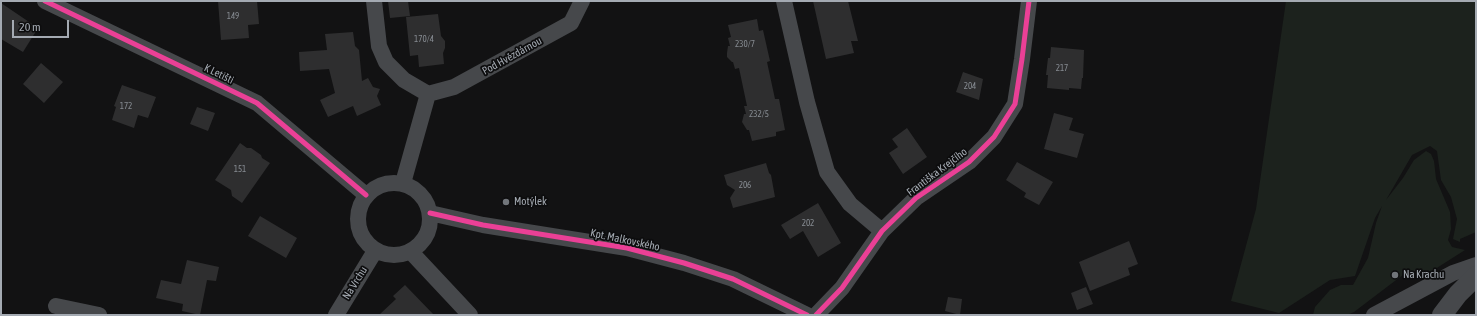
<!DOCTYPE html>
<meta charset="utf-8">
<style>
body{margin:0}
#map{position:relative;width:1477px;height:316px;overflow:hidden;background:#121213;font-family:"Asap Condensed",sans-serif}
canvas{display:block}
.frame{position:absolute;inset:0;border:2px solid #a4aab2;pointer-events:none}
.scale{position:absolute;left:12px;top:20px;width:57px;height:18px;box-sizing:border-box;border:2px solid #a4aab2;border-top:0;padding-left:5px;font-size:12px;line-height:14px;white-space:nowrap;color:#a4aab2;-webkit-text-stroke:3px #0d0d0e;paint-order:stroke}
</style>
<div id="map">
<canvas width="1477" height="316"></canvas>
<div class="frame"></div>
<div class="scale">20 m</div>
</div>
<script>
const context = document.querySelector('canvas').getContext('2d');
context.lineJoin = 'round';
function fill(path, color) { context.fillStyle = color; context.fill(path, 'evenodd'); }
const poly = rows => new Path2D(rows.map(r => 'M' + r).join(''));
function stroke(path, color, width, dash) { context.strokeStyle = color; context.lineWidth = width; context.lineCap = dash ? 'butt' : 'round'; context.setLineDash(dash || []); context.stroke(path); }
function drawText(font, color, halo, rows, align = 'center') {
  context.font = font + ' "Asap Condensed",sans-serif'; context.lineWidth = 3.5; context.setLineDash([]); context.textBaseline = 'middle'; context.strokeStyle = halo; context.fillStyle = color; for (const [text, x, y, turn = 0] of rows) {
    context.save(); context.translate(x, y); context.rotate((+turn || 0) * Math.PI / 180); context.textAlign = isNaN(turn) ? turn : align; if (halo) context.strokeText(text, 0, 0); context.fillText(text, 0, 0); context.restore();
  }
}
fill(poly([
 [1286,1,1476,1,1476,232,1460,239,1460,242,1453,239,1457,219,1451,197,1441,180,1437,151,1430,146,1412,155,1386,200,1403,178,1414,160,1426,151,1431,154,1434,161,1436,179,1450,212,1451,229,1448,240,1452,247,1465,250,1432,271,1408,271,1354,312,1347,315,1313,315,1315,307,1330,290,1341,285,1353,285,1368,258,1376,223,1382,206,1375,218,1355,276,1330,280,1279,313,1231,301,1256,209]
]), '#1c221d');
fill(poly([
 [218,1,257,1,259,24,248,25,249,38,221,40],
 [388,1,408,1,410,16,390,18],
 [813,1,848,1,858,41,851,41,854,53,826,59],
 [1,3,38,28,23,52,1,39],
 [438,14,441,36,445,41,445,48,443,53,444,64,419,67,418,55,410,56,406,17],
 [757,19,759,31,763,30,770,61,767,62,775,99,779,99,785,130,776,132,776,136,752,141,749,130,747,130,742,122,744,114,746,114,744,106,747,106,739,68,735,69,733,62,732,62,727,57,727,53,728,46,730,46,728,38,731,37,728,25],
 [353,32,355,46,359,50,362,81,368,78,373,87,380,89,377,96,381,105,357,116,353,106,328,117,320,100,335,93,329,69,300,71,299,52,327,50,325,34],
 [1051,47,1084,50,1083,78,1082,78,1081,89,1069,88,1069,90,1047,88,1048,75,1046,75,1048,58,1050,58],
 [41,63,63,82,44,103,23,84],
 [963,72,983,79,979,100,956,92],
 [122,85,156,97,148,118,138,115,134,128,112,120,116,107,114,106],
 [197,107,215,113,208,131,190,124],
 [1054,113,1073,118,1069,130,1084,134,1077,158,1044,149],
 [907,128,927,157,903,174,889,153,898,147,892,139],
 [240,143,247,148,251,148,261,155,262,158,270,163,242,203,232,196,231,190,215,180],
 [1017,162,1053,182,1039,205,1024,197,1026,193,1006,180],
 [766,163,769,173,771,175,775,197,733,208,730,198,735,190,727,185,724,175],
 [818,203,841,243,818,257,803,231,790,239,781,225],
 [260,216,297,238,286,258,248,236],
 [1129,241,1138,264,1128,268,1130,275,1090,291,1079,262],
 [187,260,219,267,216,281,207,280,200,315,182,311,183,304,156,298,161,280,181,284],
 [405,285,434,315,379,315,396,299,393,296],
 [1086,287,1093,304,1077,310,1071,293],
 [948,297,962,299,960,315,945,311]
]), '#2e2e2f');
stroke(poly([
 [45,1,257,103,366,195],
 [374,1,379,46,386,62,404,80,428,94,454,87,571,23,582,1],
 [784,1,807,102,827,172,850,204,882,231],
 [403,183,428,94],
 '358 219a36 36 0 1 1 72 0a36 36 0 1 1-72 0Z',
 [430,213,483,225,627,248,684,263,733,279,807,315],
 [411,252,470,315],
 [56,306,99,315],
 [336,315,375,251],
 [816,315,842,288,882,231,916,198,969,162,994,137,1015,104,1022,59,1029,1],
 [1374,315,1453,273,1476,265]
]), '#46484b', 16);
stroke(poly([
 [1442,315,1458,294,1476,276]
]), '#46484b', 20);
stroke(poly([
 [45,1,257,103,366,195],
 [430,213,483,225,627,248,684,263,733,279,807,315],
 [816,315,842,288,882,231,916,198,969,162,994,137,1015,104,1022,59,1029,1]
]), '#ea4096', 5);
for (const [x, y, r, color] of [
 [506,202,4,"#71757a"],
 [1395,275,4,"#71757a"]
]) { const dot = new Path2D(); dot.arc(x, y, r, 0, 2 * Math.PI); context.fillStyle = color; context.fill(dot); stroke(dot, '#0d0d0e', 1.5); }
drawText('9px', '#868b91', null, [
 ["149",233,16],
 ["170/4",424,39],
 ["230/7",745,44],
 ["217",1062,68],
 ["204",970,86],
 ["172",126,106],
 ["232/5",759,114],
 ["151",240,169],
 ["206",745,185],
 ["202",808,223]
]);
drawText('11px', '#a4aab2', '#0d0d0e', [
 ["Pod Hvězdárnou",512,56,-29],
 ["K Letišti",219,74,26],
 ["Františka Krejčího",937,172,-37],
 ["Kpt. Malkovského",625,240,12],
 ["Na Vrchu",355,283,-58]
]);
drawText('11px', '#a4aab2', '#0d0d0e', [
 ["Motýlek",514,202],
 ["Na Krachu",1403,275]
], 'left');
</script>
